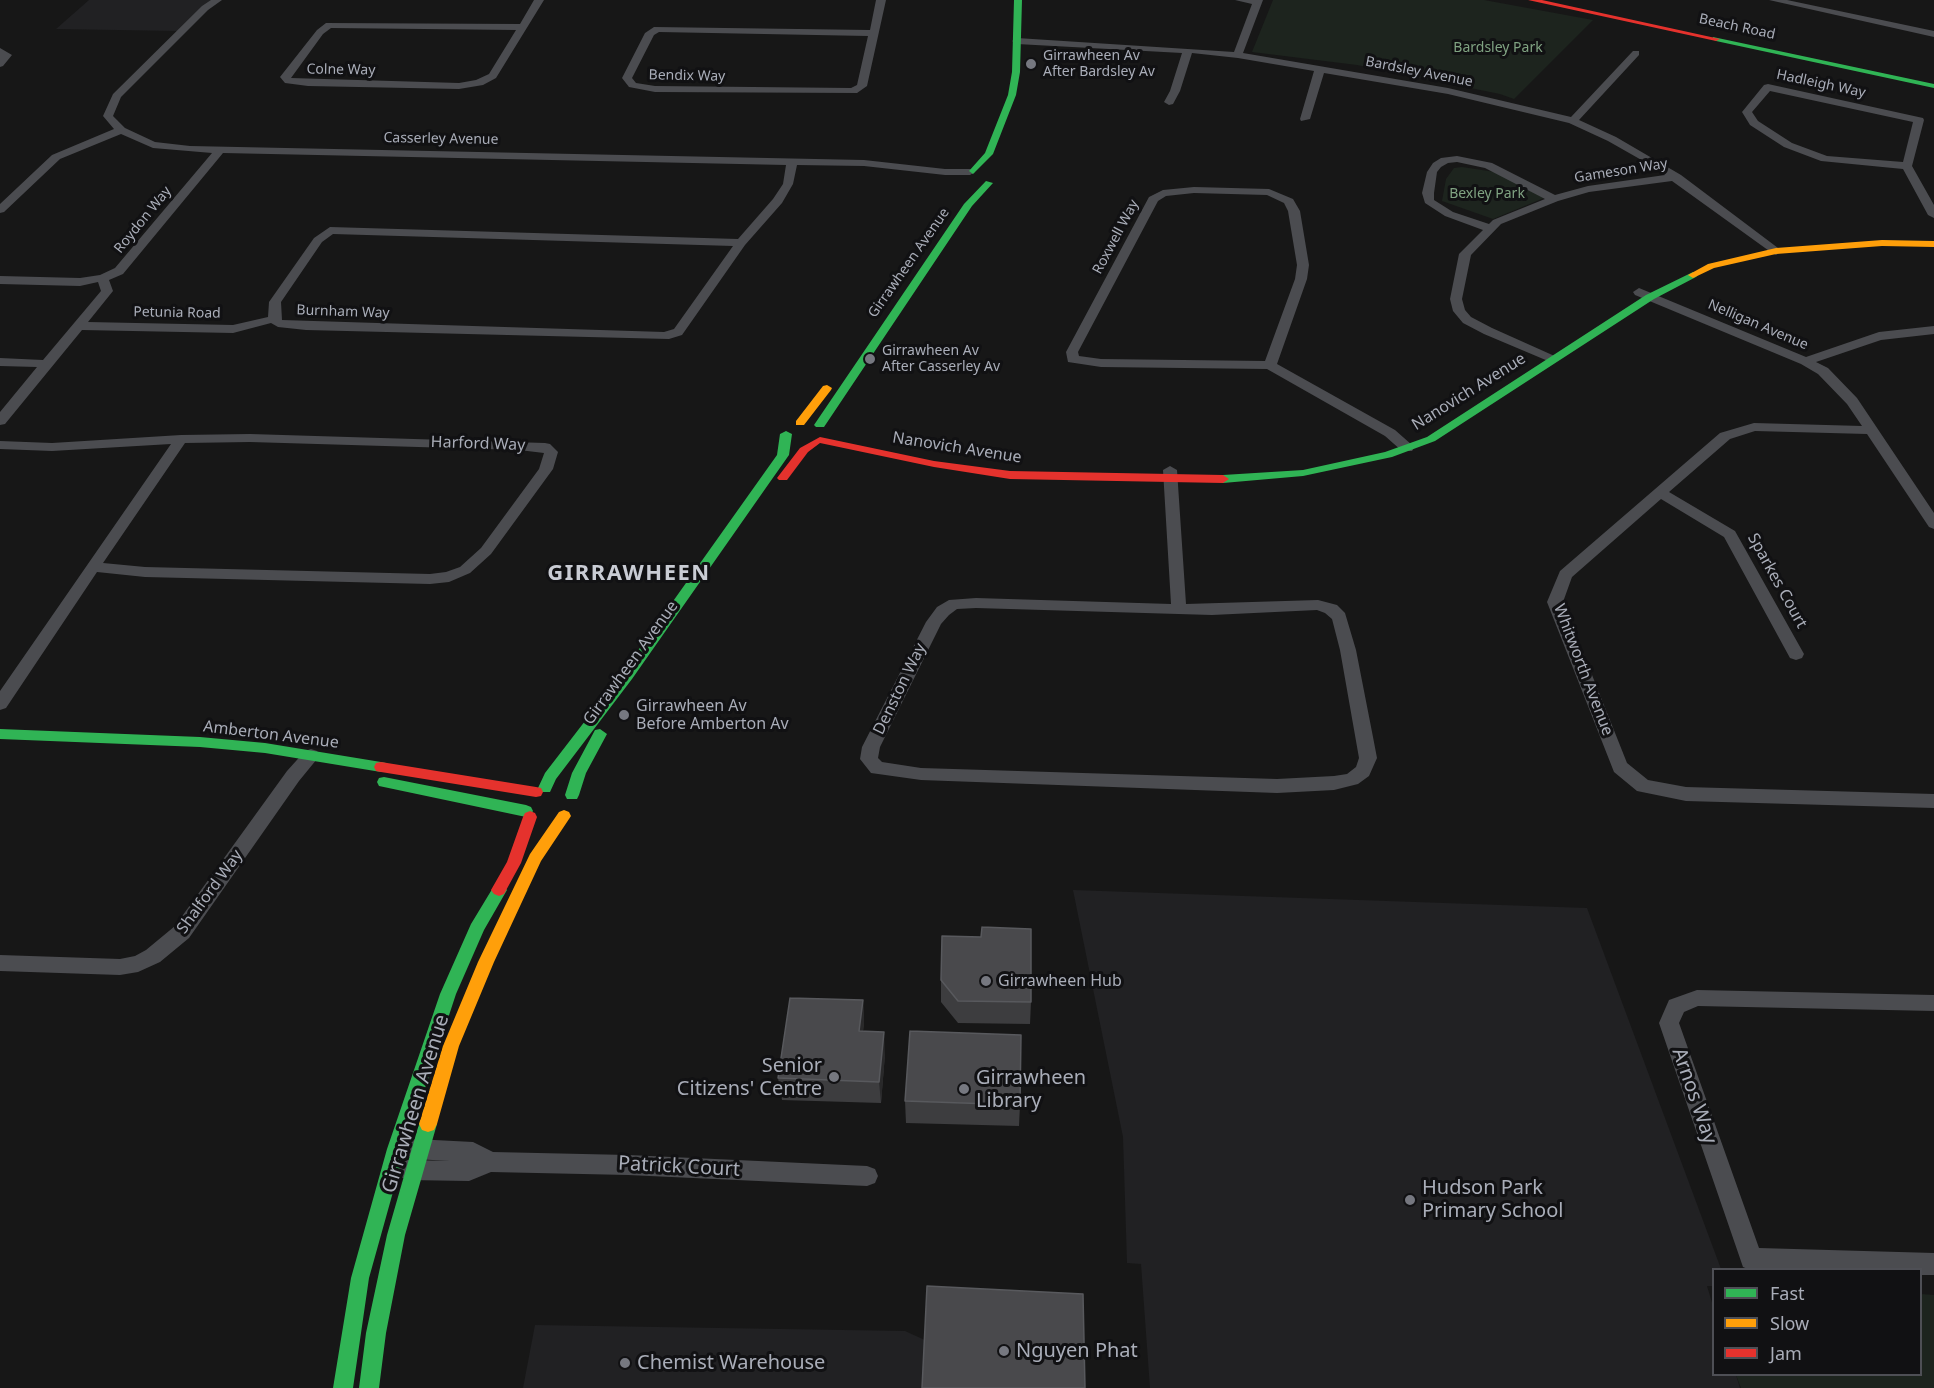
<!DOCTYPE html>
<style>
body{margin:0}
#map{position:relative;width:1934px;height:1388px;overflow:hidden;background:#171717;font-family:"Noto Sans",sans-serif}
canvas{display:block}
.legend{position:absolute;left:1712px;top:1268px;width:210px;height:108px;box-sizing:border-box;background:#111113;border:2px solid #4e4f55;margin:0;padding:8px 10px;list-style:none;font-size:18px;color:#a9adb8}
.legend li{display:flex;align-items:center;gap:12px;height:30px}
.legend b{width:30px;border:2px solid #4e4f55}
</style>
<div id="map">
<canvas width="1934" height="1388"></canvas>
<ul class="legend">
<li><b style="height:8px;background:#30b455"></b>Fast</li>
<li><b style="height:8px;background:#ff9f0a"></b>Slow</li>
<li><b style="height:8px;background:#e5322d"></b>Jam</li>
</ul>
</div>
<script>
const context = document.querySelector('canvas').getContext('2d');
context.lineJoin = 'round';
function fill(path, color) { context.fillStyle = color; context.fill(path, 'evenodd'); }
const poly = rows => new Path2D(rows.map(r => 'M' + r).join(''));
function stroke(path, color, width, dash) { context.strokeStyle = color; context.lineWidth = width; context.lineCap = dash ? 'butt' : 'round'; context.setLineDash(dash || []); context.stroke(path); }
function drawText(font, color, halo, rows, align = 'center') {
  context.font = font + ' "Noto Sans",sans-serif'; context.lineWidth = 6; context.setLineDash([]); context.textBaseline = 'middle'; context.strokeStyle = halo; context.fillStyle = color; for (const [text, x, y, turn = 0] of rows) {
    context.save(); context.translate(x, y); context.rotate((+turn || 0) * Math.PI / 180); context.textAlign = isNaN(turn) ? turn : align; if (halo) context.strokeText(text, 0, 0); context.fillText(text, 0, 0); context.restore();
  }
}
fill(poly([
 [89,0,212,0,178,31,56,29],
 [1073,890,1587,908,1721,1269,1714,1270,1713,1286,1707,1286,1713,1306,1714,1374,1736,1375,1740,1388,1150,1388,1141,1264,1127,1263,1123,1137],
 [535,1325,905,1331,927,1341,925,1388,523,1388]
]), '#212123');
fill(poly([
 [1273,0,1484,0,1593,20,1514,99,1500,94,1357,65,1252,52],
 [1462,167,1495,172,1544,198,1493,219,1442,201,1446,179,1454,168],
 [1921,1294,1934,1295,1934,1388,1741,1388,1736,1375,1920,1374]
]), '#1d241e');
fill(poly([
 [211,0,222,0,208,10,121,97,113,116,125,128,155,142,190,146,864,160,945,169,970,169,975,172,970,175,945,175,864,166,797,165,793,184,782,203,745,245,682,335,669,339,306,330,278,327,271,323,233,333,82,330,5,424,0,425,0,412,37,367,0,366,0,358,43,360,101,291,98,282,80,286,0,284,0,276,80,278,100,275,115,268,212,153,153,148,121,134,60,159,4,212,0,213,0,204,52,155,114,129,103,116,113,94,202,6,211,0],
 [223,153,786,165,783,184,773,199,738,239,330,227,314,238,269,302,268,317,233,325,88,322,113,291,109,280,123,274,223,153],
 [333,234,733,246,674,329,664,332,282,320,281,302,322,242,333,234],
 [534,0,544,0,496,78,483,85,459,89,308,86,285,83,280,77,317,30,326,23,520,24,534,0],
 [331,28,516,30,489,74,476,80,459,83,291,78,323,34,331,28],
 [876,0,886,0,867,86,857,93,655,92,629,87,622,78,645,33,654,27,870,30,876,0],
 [659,32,868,36,857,85,851,88,655,86,636,83,632,78,654,35,659,32],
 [1235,0,1263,0,1243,53,1448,88,1571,117,1633,51,1639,51,1639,55,1579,120,1616,137,1681,175,1782,251,1776,255,1772,253,1672,181,1589,192,1558,201,1501,224,1471,255,1462,299,1465,310,1471,317,1492,328,1559,358,1558,361,1548,361,1484,334,1463,323,1453,311,1450,299,1459,254,1483,230,1445,216,1425,203,1422,193,1427,172,1433,163,1441,158,1457,156,1492,163,1555,195,1588,186,1665,175,1652,166,1608,141,1569,123,1448,94,1324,73,1310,119,1301,121,1300,119,1314,71,1238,58,1192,53,1180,91,1173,104,1169,105,1164,102,1170,91,1182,53,1017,44,1012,41,1017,38,1234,52,1252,4,1235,0],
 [1457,162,1485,168,1545,199,1493,220,1489,224,1453,212,1434,200,1434,193,1437,172,1441,167,1448,163,1457,162],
 [1769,0,1787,0,1934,31,1934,37,1769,0],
 [0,48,12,55,3,66,0,67,0,48],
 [1768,84,1923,118,1924,120,1912,166,1934,205,1934,218,1928,215,1903,169,1821,161,1784,147,1750,125,1742,112,1764,85,1768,84],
 [1770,91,1913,122,1903,162,1827,156,1792,143,1758,121,1752,112,1770,91],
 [1194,187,1269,189,1293,199,1300,211,1309,265,1307,279,1277,364,1395,430,1412,445,1414,448,1412,451,1402,451,1385,436,1267,369,1101,367,1068,362,1066,352,1149,197,1163,190,1194,187],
 [1194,193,1267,195,1284,203,1288,211,1297,265,1295,279,1265,361,1101,359,1079,356,1078,352,1158,201,1166,196,1194,193],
 [1639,288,1806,357,1879,332,1934,326,1934,334,1881,340,1816,362,1828,368,1857,398,1934,513,1934,529,1929,527,1867,434,1755,431,1730,439,1669,492,1735,531,1804,654,1802,658,1796,660,1790,658,1724,537,1661,499,1572,577,1563,602,1627,763,1648,780,1686,787,1934,794,1934,808,1686,801,1637,791,1614,772,1547,602,1560,571,1720,433,1754,423,1862,426,1847,404,1818,374,1801,364,1635,295,1633,292,1639,288],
 [250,434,545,443,550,444,558,452,553,469,491,554,470,573,449,582,430,584,145,577,97,572,6,708,0,710,0,691,171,444,52,451,0,449,0,441,52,443,181,435,250,434],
 [250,442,519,450,544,453,539,469,481,548,460,567,446,572,430,574,145,567,103,563,185,443,250,442],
 [1170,466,1177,470,1186,604,1318,600,1337,605,1345,613,1356,650,1373,737,1377,758,1369,776,1358,784,1334,790,1277,793,921,780,871,773,860,759,862,747,926,622,937,607,949,600,976,598,1171,604,1163,470,1170,466],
 [976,608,1212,615,1317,610,1325,613,1332,619,1340,650,1359,758,1356,767,1347,774,1334,776,1277,779,921,768,882,762,878,758,880,747,941,624,949,615,957,609,976,608],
 [311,749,317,751,320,755,317,759,299,781,189,938,160,962,138,972,120,975,0,971,0,955,120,959,135,956,146,950,175,926,287,771,305,751,311,749],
 [1697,990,1934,995,1934,1011,1698,1006,1684,1012,1679,1023,1759,1248,1934,1253,1934,1275,1920,1275,1920,1270,1750,1270,1743,1267,1659,1023,1669,1000,1697,990],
 [415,1139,473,1142,493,1152,628,1155,867,1166,875,1169,878,1176,875,1183,867,1186,628,1175,491,1172,469,1181,408,1180,400,1177,397,1170,400,1163,408,1160,450,1161,415,1159,407,1156,404,1149,407,1142,415,1139]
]), '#4b4c50');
fill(poly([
 [1014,0,1022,0,1020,72,1016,95,993,154,973,174,969,171,985,153,1008,95,1012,72,1014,0],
 [1713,37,1934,84,1934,88,1716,41,1712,39,1713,37],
 [986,181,993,183,972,206,824,427,816,427,814,425,964,204,986,181],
 [1693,272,1698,275,1696,277,1654,299,1435,441,1392,457,1303,476,1223,483,1217,479,1223,475,1303,470,1385,452,1427,437,1646,295,1693,272],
 [786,431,792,434,789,455,770,482,632,679,556,779,550,792,540,792,538,788,545,773,622,673,777,455,780,434,786,431],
 [0,729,200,737,265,743,381,762,386,763,388,767,386,771,381,772,265,753,200,747,0,739,0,729],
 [600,729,607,734,586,773,579,795,577,799,567,799,565,795,572,773,595,730,600,729],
 [384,777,526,805,531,807,533,811,531,815,526,817,379,786,377,782,379,778,384,777],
 [499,884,504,886,507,890,484,930,456,994,405,1149,369,1278,353,1388,333,1388,351,1278,387,1149,440,994,471,924,494,886,499,884],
 [428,1116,434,1118,437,1124,405,1235,386,1333,379,1388,359,1388,366,1333,387,1235,419,1124,422,1118,428,1116]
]), '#30b455');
fill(poly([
 [1882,240,1934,241,1934,247,1882,246,1776,254,1714,268,1693,278,1688,275,1708,264,1776,248,1882,240],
 [827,385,832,388,831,390,804,425,796,425,796,421,823,386,827,385],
 [564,810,569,812,571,816,541,861,494,962,459,1046,437,1124,434,1130,428,1132,422,1130,419,1124,443,1046,478,962,530,854,559,812,564,810]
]), '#ff9f0a');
fill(poly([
 [1528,0,1542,0,1720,39,1716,41,1528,0],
 [820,437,934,461,1010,471,1223,475,1229,479,1223,483,1010,479,934,467,820,443,808,452,787,480,779,480,777,478,800,448,820,437],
 [381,762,536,787,541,788,543,792,541,796,536,797,381,772,376,771,374,767,376,763,381,762],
 [530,811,535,813,537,817,521,863,504,894,499,896,494,894,491,890,507,862,523,817,525,813,530,811]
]), '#e5322d');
fill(poly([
 [941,980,1031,1002,1030,1024,958,1023,941,1002],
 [863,1000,864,1022,863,1031,885,1054,881,1103,782,1100,778,1078],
 [905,1101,1020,1105,1019,1126,906,1123]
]), '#3d3d3f');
fill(poly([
 [863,1000,864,1022,861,1053,859,1031],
 [884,1032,885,1054,881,1103,879,1082]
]), '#29292a');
const building = poly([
 [982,927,1031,929,1031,1002,958,1001,941,980,942,936,981,937,982,927],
 [790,998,863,1000,859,1031,884,1032,879,1082,778,1078,790,998],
 [910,1031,1021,1035,1020,1105,905,1101,910,1031],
 [927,1286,1083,1294,1085,1388,922,1388,927,1286]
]);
fill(building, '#49494c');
stroke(building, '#58595d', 1.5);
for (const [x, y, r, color] of [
 [1031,64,6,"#767880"],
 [870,359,6,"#767880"],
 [624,715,6,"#767880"],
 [986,981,6,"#767880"],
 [834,1077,6,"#767880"],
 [964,1089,6,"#767880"],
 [1410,1200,6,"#767880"],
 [1004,1351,6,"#767880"],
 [625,1363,6,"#767880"]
]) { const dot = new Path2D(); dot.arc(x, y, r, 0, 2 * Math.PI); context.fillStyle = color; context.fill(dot); stroke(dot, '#111113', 2); }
drawText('14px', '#a9adb8', '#111113', [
 ["Beach Road",1737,27,12],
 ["Colne Way",341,70,1],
 ["Bardsley Avenue",1419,72,11],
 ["Bendix Way",687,76,1],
 ["Hadleigh Way",1821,84,12],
 ["Casserley Avenue",441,139,1],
 ["Gameson Way",1621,171,-9],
 ["Roydon Way",143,220,-51],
 ["Roxwell Way",1116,237,-62],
 ["Girrawheen Avenue",909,263,-55],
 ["Burnham Way",343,312,2],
 ["Petunia Road",177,313,1],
 ["Nelligan Avenue",1758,325,23]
]);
drawText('14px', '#80a382', '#111113', [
 ["Bardsley Park",1498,48],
 ["Bexley Park",1487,194]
]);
drawText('14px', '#a9adb8', '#111113', [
 ["Girrawheen Av",1043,56],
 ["After Bardsley Av",1043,72],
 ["Girrawheen Av",882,351],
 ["After Casserley Av",882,367]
], 'left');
drawText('16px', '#a9adb8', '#111113', [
 ["Nanovich Avenue",1469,392,-32],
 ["Harford Way",478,444,2],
 ["Nanovich Avenue",957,448,9],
 ["Sparkes Court",1777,581,61],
 ["Girrawheen Avenue",631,663,-54],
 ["Whitworth Avenue",1583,670,69],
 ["Denston Way",900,689,-64],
 ["Amberton Avenue",271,735,7],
 ["Shalford Way",210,892,-54]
]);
drawText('16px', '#a9adb8', '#111113', [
 ["Girrawheen Av",636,706],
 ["Before Amberton Av",636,724],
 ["Girrawheen Hub",998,981]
], 'left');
drawText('20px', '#a9adb8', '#111113', [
 ["Senior",822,1066,"right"],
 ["Citizens' Centre",822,1089,"right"],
 ["Girrawheen",976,1078],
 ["Library",976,1101],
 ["Hudson Park",1422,1188],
 ["Primary School",1422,1211],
 ["Nguyen Phat",1016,1351],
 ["Chemist Warehouse",637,1363]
], 'left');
drawText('20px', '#a9adb8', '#111113', [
 ["Arnos Way",1694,1096,71],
 ["Girrawheen Avenue",416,1104,-73],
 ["Patrick Court",679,1167,3]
]);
context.letterSpacing = '1.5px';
drawText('bold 22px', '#c9ccd4', '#111113', [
 ["GIRRAWHEEN",629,574]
]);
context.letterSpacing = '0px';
</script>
